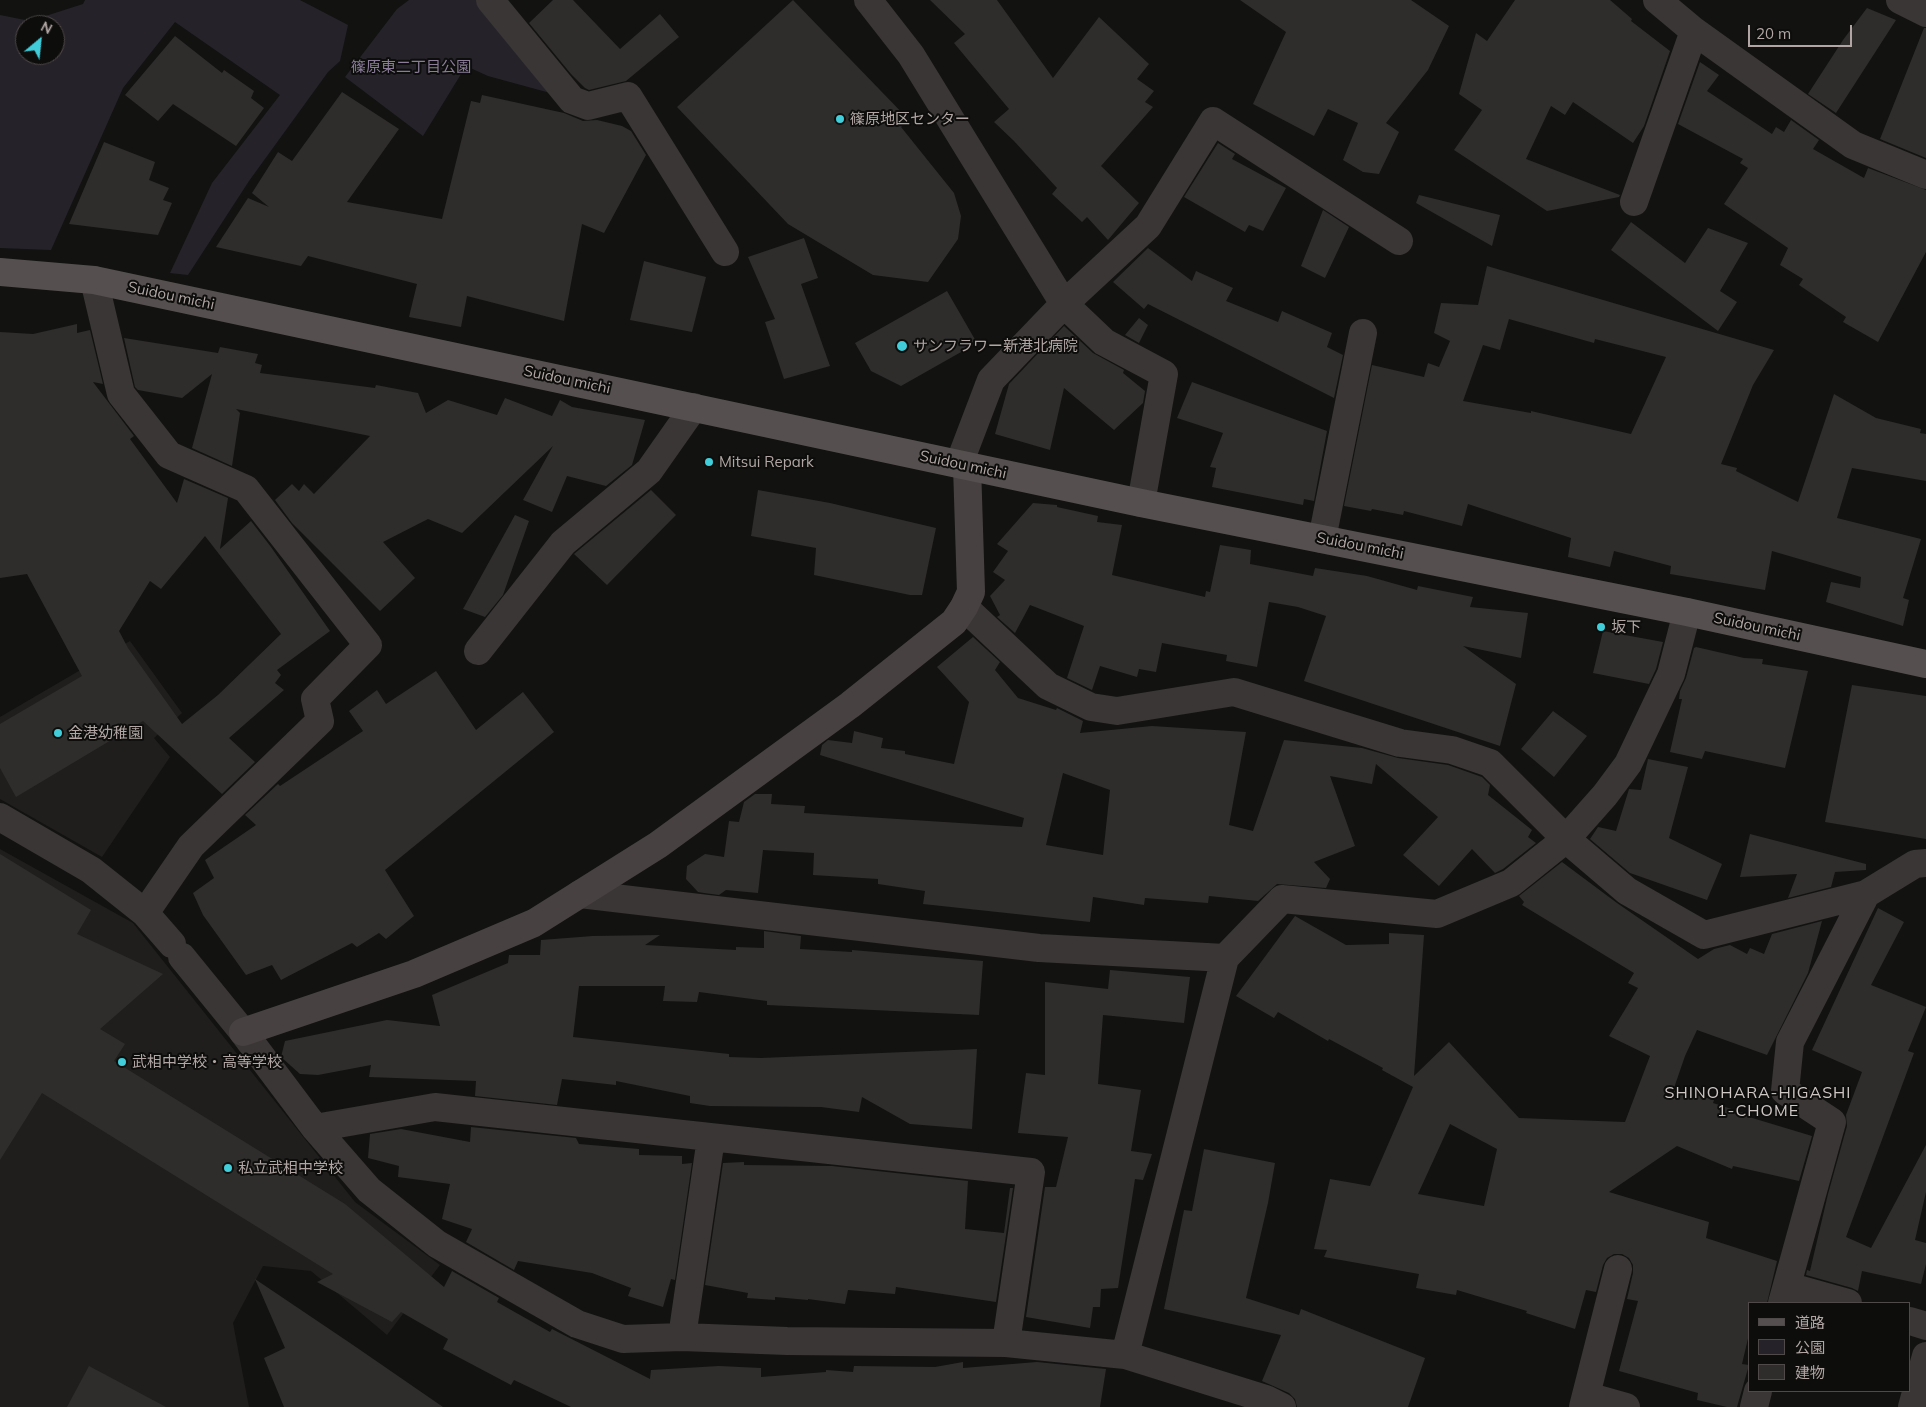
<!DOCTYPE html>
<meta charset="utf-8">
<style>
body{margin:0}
#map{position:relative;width:1926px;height:1407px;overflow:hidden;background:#121211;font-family:Mulish,"Noto Sans JP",sans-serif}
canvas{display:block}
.legend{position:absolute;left:1748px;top:1302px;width:162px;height:90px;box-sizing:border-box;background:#0d0d0c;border:1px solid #4f4a49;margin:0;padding:6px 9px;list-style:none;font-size:15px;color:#b1a6a4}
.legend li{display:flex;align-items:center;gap:10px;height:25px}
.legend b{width:25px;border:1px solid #4f4a49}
.north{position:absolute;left:15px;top:15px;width:50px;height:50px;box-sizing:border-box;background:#0d0d0c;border:1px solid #4f4a49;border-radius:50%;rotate:28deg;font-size:14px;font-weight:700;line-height:20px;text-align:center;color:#b1a6a4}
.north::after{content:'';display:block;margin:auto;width:18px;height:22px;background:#41ceda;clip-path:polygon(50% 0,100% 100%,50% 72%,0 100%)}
.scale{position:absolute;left:1748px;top:25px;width:104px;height:22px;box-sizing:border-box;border:2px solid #b1a6a4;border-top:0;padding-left:6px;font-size:15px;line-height:18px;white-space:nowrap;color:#b1a6a4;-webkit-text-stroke:4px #0d0d0c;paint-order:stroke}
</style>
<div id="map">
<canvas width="1926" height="1407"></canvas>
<ul class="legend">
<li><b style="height:6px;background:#55504f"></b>道路</li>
<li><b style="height:14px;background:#262229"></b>公園</li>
<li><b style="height:14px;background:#2e2d2c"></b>建物</li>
</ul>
<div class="north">N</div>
<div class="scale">20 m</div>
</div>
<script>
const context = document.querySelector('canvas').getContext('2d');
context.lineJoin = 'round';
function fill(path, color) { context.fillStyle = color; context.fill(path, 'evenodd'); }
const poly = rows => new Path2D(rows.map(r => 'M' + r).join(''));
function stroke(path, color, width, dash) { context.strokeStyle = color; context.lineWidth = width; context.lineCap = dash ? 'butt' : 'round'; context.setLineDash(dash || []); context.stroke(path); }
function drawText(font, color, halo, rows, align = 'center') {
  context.font = font + ' Mulish,"Noto Sans JP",sans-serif'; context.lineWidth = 4; context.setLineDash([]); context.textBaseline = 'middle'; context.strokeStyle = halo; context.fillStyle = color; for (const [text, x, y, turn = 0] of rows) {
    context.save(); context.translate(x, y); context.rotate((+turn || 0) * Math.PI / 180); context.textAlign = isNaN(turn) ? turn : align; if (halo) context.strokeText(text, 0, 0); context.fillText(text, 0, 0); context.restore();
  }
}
fill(poly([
 [130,641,182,713,154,738,170,757,102,857,0,799,0,717],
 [0,849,133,923,355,1202,440,1265,387,1335,311,1271,263,1266,233,1323,249,1407,0,1407]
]), '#1f1e1d');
fill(poly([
 [85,0,300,0,348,25,340,61,328,72,249,181,188,275,170,273,212,183,280,95,175,22,123,88,51,250,0,248,0,15,30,21,83,4],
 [25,25,55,25,55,55,25,55],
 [409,0,478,0,554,94,488,76,466,66,423,136,345,77,397,9]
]), '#262229');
fill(poly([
 [553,0,573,0,620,49,660,14,679,37,626,81,589,90,585,88,571,74,529,23],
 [793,0,909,120,901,127,954,193,961,216,958,239,928,282,873,275,788,224,677,107],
 [930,0,997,0,1053,78,1099,17,1149,64,1137,79,1154,91,1145,102,1153,107,1101,166,1139,203,1108,240,1087,217,1082,222,1052,194,1057,188,1014,141,994,122,1009,109,954,43,965,34],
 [1240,0,1411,0,1449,26,1428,70,1386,123,1399,132,1379,174,1363,172,1343,160,1358,123,1328,109,1314,136,1253,104,1286,32],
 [1515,0,1610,0,1632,19,1631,21,1670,51,1644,126,1633,143,1573,102,1565,115,1551,106,1526,159,1620,195,1619,197,1547,211,1454,150,1482,110,1459,94,1476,33,1487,41],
 [1867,8,1896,20,1836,113,1808,94,1843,40],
 [1924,28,1926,28,1926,158,1880,139],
 [175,36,222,73,224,70,254,91,251,98,264,108,236,146,173,104,158,121,125,95],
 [1700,62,1719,75,1707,91,1772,134,1776,127,1784,132,1791,120,1819,140,1813,149,1864,178,1868,168,1926,190,1926,252,1878,342,1843,322,1846,317,1799,285,1803,279,1780,265,1788,248,1724,204,1748,168,1740,163,1743,159,1678,124],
 [342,92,399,129,347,202,442,219,471,101,480,103,482,95,564,113,583,121,597,120,622,126,631,131,646,155,604,233,582,224,564,321,467,296,461,327,409,317,417,284,308,256,301,266,216,247,248,198,269,207,252,193,278,152,292,161],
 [104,142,155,162,149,180,169,188,163,200,172,203,158,235,69,224],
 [1218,143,1235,154,1232,159,1286,188,1263,231,1249,225,1245,232,1184,197],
 [1419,195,1500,215,1492,246,1416,203],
 [1323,210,1349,227,1325,278,1301,266],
 [1631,222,1685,263,1708,228,1748,243,1720,291,1737,302,1718,331,1611,250],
 [804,238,818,278,801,284,830,366,784,379,765,322,775,319,748,257],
 [1148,248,1192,281,1196,271,1233,288,1226,301,1278,322,1282,311,1332,333,1327,347,1343,355,1334,398,1148,304,1144,309,1113,282],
 [644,261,706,277,692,332,630,320],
 [1487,266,1774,350,1753,385,1721,464,1737,468,1736,471,1798,502,1834,394,1876,418,1921,429,1920,433,1926,434,1926,481,1852,468,1837,518,1921,539,1903,598,1909,600,1903,626,1826,602,1831,582,1860,588,1861,577,1772,551,1765,590,1670,574,1671,566,1614,551,1610,567,1568,557,1571,538,1468,504,1462,526,1404,511,1403,515,1372,509,1371,511,1344,506,1372,365,1424,377,1428,363,1439,367,1450,341,1434,333,1441,303,1478,305],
 [1509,319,1594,343,1595,339,1666,357,1631,434,1531,411,1531,413,1463,401,1483,345,1500,350],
 [947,291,977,343,901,386,871,371,855,343],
 [1139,318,1148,325,1139,343,1125,335],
 [77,324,77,333,90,330,103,384,93,382,134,436,130,439,177,503,184,479,228,498,220,549,251,521,271,547,330,631,277,670,281,675,275,683,284,690,229,738,255,762,222,794,143,721,16,797,0,768,0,724,82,676,27,574,0,578,0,332,33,334],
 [205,536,281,634,218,695,182,724,128,648,119,631,150,581,161,589],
 [1064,326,1093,353,1124,370,1123,373,1145,391,1143,403,1114,430,1064,388,1050,450,995,434,1009,384],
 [124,338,218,353,220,347,258,354,255,363,262,365,260,373,375,388,376,385,418,393,426,413,448,400,497,415,505,398,552,416,560,400,572,407,645,420,632,465,606,486,567,476,552,512,523,500,553,446,462,533,428,519,383,542,415,578,380,611,292,523,275,500,292,484,299,491,304,484,314,494,370,436,236,409,240,413,232,466,192,448,212,374,182,398,138,390,135,387],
 [1192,382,1327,431,1314,501,1304,499,1303,505,1212,487,1216,468,1210,467,1223,433,1177,418],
 [651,490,676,515,607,585,574,554],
 [758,490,830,503,936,528,922,595,910,595,814,575,816,548,751,536],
 [1033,503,1057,505,1057,507,1098,516,1097,522,1122,525,1112,575,1205,597,1206,591,1210,592,1220,545,1251,550,1250,564,1313,576,1315,568,1367,576,1417,590,1418,586,1473,597,1470,607,1528,613,1521,658,1463,646,1516,684,1500,746,1304,681,1326,616,1298,607,1269,602,1257,667,1226,661,1227,655,1162,643,1156,672,1139,669,1137,677,1100,666,1092,690,1067,678,1084,626,1030,605,1015,633,997,617,1000,615,990,596,1005,580,993,572,1008,551,997,544],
 [515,515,529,521,503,595,485,617,463,609],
 [1603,631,1663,642,1656,669,1649,684,1593,673],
 [973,637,1000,662,995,670,1018,698,1056,710,1057,708,1083,721,1080,733,1152,726,1246,732,1229,825,1253,831,1284,740,1362,748,1398,758,1448,765,1482,777,1490,785,1488,795,1532,830,1528,837,1536,843,1503,869,1495,873,1472,849,1439,886,1403,855,1438,817,1376,764,1372,784,1330,776,1355,846,1314,862,1330,879,1326,888,1277,884,1258,901,1209,896,1208,903,1145,898,1144,905,1093,897,1090,922,923,904,925,891,878,884,878,879,813,875,814,853,763,850,758,893,726,890,719,895,704,893,698,892,686,879,687,866,705,854,724,857,729,821,739,822,744,802,755,794,772,794,771,804,805,806,804,813,1022,827,1024,818,820,755,822,745,828,740,852,743,854,731,883,738,881,748,905,751,905,754,954,764,969,702,937,667],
 [1063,773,1110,790,1103,855,1046,845],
 [1696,647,1744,658,1763,659,1762,664,1808,671,1785,768,1705,751,1702,759,1670,752,1682,699,1679,699,1680,691,1686,678,1694,648],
 [436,671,476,730,523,692,554,732,385,870,414,916,386,939,379,933,357,947,352,943,281,980,272,965,246,975,203,915,193,893,214,878,205,860,256,825,245,815,278,784,280,786,363,731,349,711,377,690,386,704],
 [1852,685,1926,696,1926,839,1825,822],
 [1553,711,1587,736,1554,777,1521,749],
 [1648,759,1688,767,1669,838,1722,864,1707,900,1630,873,1590,839,1598,827,1616,831,1629,789,1641,790],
 [1750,834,1866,864,1866,870,1835,872,1831,887,1788,898,1797,874,1740,877],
 [0,854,91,910,77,934,163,974,100,1029,125,1044,114,1061,345,1204,444,1287,452,1271,499,1298,497,1302,550,1332,552,1329,650,1379,651,1370,719,1366,761,1368,761,1377,826,1372,826,1370,853,1372,854,1366,935,1367,963,1362,963,1368,1037,1362,1106,1369,1100,1407,571,1407,514,1380,511,1385,443,1349,448,1339,401,1312,392,1322,317,1282,333,1274,42,1093,0,1160],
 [1562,862,1617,903,1698,959,1714,949,1730,945,1747,954,1750,948,1764,954,1772,934,1822,921,1808,973,1767,1055,1697,1030,1685,1056,1674,1088,1714,1100,1713,1103,1750,1115,1749,1117,1812,1136,1799,1181,1733,1166,1732,1169,1677,1146,1609,1192,1709,1222,1706,1238,1777,1261,1767,1303,1750,1303,1750,1330,1742,1364,1749,1365,1737,1407,1727,1407,1697,1400,1698,1393,1619,1371,1638,1301,1627,1299,1633,1273,1633,1265,1629,1258,1622,1254,1614,1254,1607,1258,1603,1265,1596,1292,1586,1290,1575,1329,1526,1313,1527,1311,1457,1290,1456,1295,1416,1288,1419,1274,1324,1257,1327,1250,1314,1249,1330,1179,1370,1186,1413,1087,1382,1070,1383,1068,1329,1039,1328,1041,1278,1012,1274,1018,1236,996,1295,916,1346,945,1389,944,1389,933,1424,935,1414,1076,1449,1042,1519,1118,1625,1122,1650,1056,1609,1036,1638,988,1628,983,1634,973,1522,905,1524,902,1519,896],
 [1450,1124,1497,1149,1484,1206,1418,1194],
 [1878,908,1904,922,1871,985,1926,1007,1908,1051,1914,1053,1846,1237,1871,1248,1926,1145,1926,1192,1915,1240,1926,1243,1926,1264,1921,1284,1862,1271,1858,1291,1852,1288,1806,1275,1807,1270,1810,1271,1828,1194,1847,1126,1846,1115,1862,1072,1812,1050],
 [764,931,801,936,800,949,852,952,852,950,983,961,979,1015,767,1005,767,1001,699,992,697,1002,663,1001,665,986,579,986,573,1037,729,1054,729,1057,761,1058,977,1049,972,1129,910,1124,862,1097,859,1112,821,1107,710,1106,690,1103,690,1096,616,1081,616,1085,562,1079,557,1105,475,1096,476,1081,369,1077,371,1065,318,1075,300,1074,281,1057,285,1041,387,1020,440,1026,432,995,508,963,509,955,540,955,541,940,593,936,660,935,645,945,736,950,736,947,764,948],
 [1110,970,1190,977,1184,1023,1103,1015,1098,1084,1141,1090,1131,1151,1152,1154,1143,1180,1135,1179,1118,1288,1101,1289,1100,1307,1093,1307,1090,1328,1026,1317,1045,1187,1056,1187,1068,1137,1018,1133,1026,1073,1045,1075,1045,982,1108,989],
 [471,1127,576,1138,579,1144,639,1149,639,1155,682,1156,682,1164,692,1163,675,1280,671,1279,663,1307,628,1296,631,1288,592,1273,518,1261,514,1270,466,1242,472,1229,442,1219,450,1184,398,1177,399,1166,368,1158,370,1134,401,1129,470,1142],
 [1204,1149,1275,1163,1268,1203,1246,1298,1299,1315,1301,1309,1425,1358,1408,1407,1297,1407,1295,1399,1289,1393,1262,1381,1281,1335,1164,1309,1184,1210,1192,1211],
 [744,1162,744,1165,832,1166,968,1181,965,1229,1004,1233,1010,1188,1013,1188,996,1302,896,1287,895,1294,848,1290,845,1304,808,1299,808,1300,775,1297,775,1300,747,1298,748,1293,705,1285,723,1163],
 [255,1279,353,1345,443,1407,284,1407,264,1358,285,1348],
 [89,1366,166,1407,67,1407]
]), '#2e2d2c');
stroke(poly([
 [490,0,572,100,588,106,628,96,725,252],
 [868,0,911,55,1064,304,1104,342,1164,374,1141,503],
 [1657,0,1694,31,1853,145,1926,175],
 [1900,0,1926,13],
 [1634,202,1694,31],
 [94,280,121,394,169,455,246,489,368,645,315,699,320,721,191,846,145,913],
 [959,464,991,380,1064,304,1148,226,1213,121,1399,241],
 [1322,539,1363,333],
 [964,607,1048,686,1091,707,1117,711,1234,692,1400,743,1452,750,1490,763,1566,839,1627,891,1704,935,1866,894,1915,864,1926,863],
 [478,651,563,543,649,471,694,407],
 [0,817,91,870,145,913,172,944],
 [580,894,1039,948,1225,958,1282,899,1437,914,1511,883,1566,839,1605,795,1628,764,1671,674,1687,612],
 [182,957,243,1032,315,1128,369,1190,437,1244,577,1324,623,1339,682,1337,787,1341,1006,1343,1125,1355,1266,1399,1282,1407],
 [315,1128,435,1107,1031,1172,1006,1343],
 [1787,1286,1848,1303],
 [1782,1303,1832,1122,1785,1091,1790,1042,1866,894],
 [1910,1321,1926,1326],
 [682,1337,711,1138],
 [1125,1355,1225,958],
 [1587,1396,1626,1407],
 [1583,1407,1618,1269],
 [1754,1407,1758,1391],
 [1912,1407,1926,1356]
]), '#393635', 28);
stroke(poly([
 [243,1032,414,974,534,923,658,845,850,705,954,622,964,607,971,592,967,466]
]), '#474241', 28);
stroke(poly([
 [0,272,94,280,1141,503,1687,612,1926,664]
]), '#55504f', 28);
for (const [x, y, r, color] of [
 [840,119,5,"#41ceda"],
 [902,346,6,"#41ceda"],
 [709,462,5,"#41ceda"],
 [1601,627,5,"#41ceda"],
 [58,733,5,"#41ceda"],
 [122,1062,5,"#41ceda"],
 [228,1168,5,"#41ceda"]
]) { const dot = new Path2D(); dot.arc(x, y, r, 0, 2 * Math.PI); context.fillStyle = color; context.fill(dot); stroke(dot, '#0d0d0c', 2); }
drawText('15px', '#8b7d9a', '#0d0d0c', [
 ["篠原東二丁目公園",411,67]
]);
drawText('15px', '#b1a6a4', '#0d0d0c', [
 ["篠原地区センター",850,119],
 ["サンフラワー新港北病院",913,346],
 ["Mitsui Repark",719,462],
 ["坂下",1611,627],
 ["金港幼稚園",68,733],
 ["武相中学校・高等学校",132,1062],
 ["私立武相中学校",238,1168]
], 'left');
drawText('15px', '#b1a6a4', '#0d0d0c', [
 ["Suidou michi",171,296,12],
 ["Suidou michi",567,380,12],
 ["Suidou michi",963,465,12],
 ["Suidou michi",1360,546,11],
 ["Suidou michi",1757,627,12]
]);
context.letterSpacing = '1px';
drawText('16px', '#cec6c5', '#0d0d0c', [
 ["SHINOHARA-HIGASHI",1758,1093],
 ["1-CHOME",1758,1111]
]);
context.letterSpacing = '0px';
</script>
